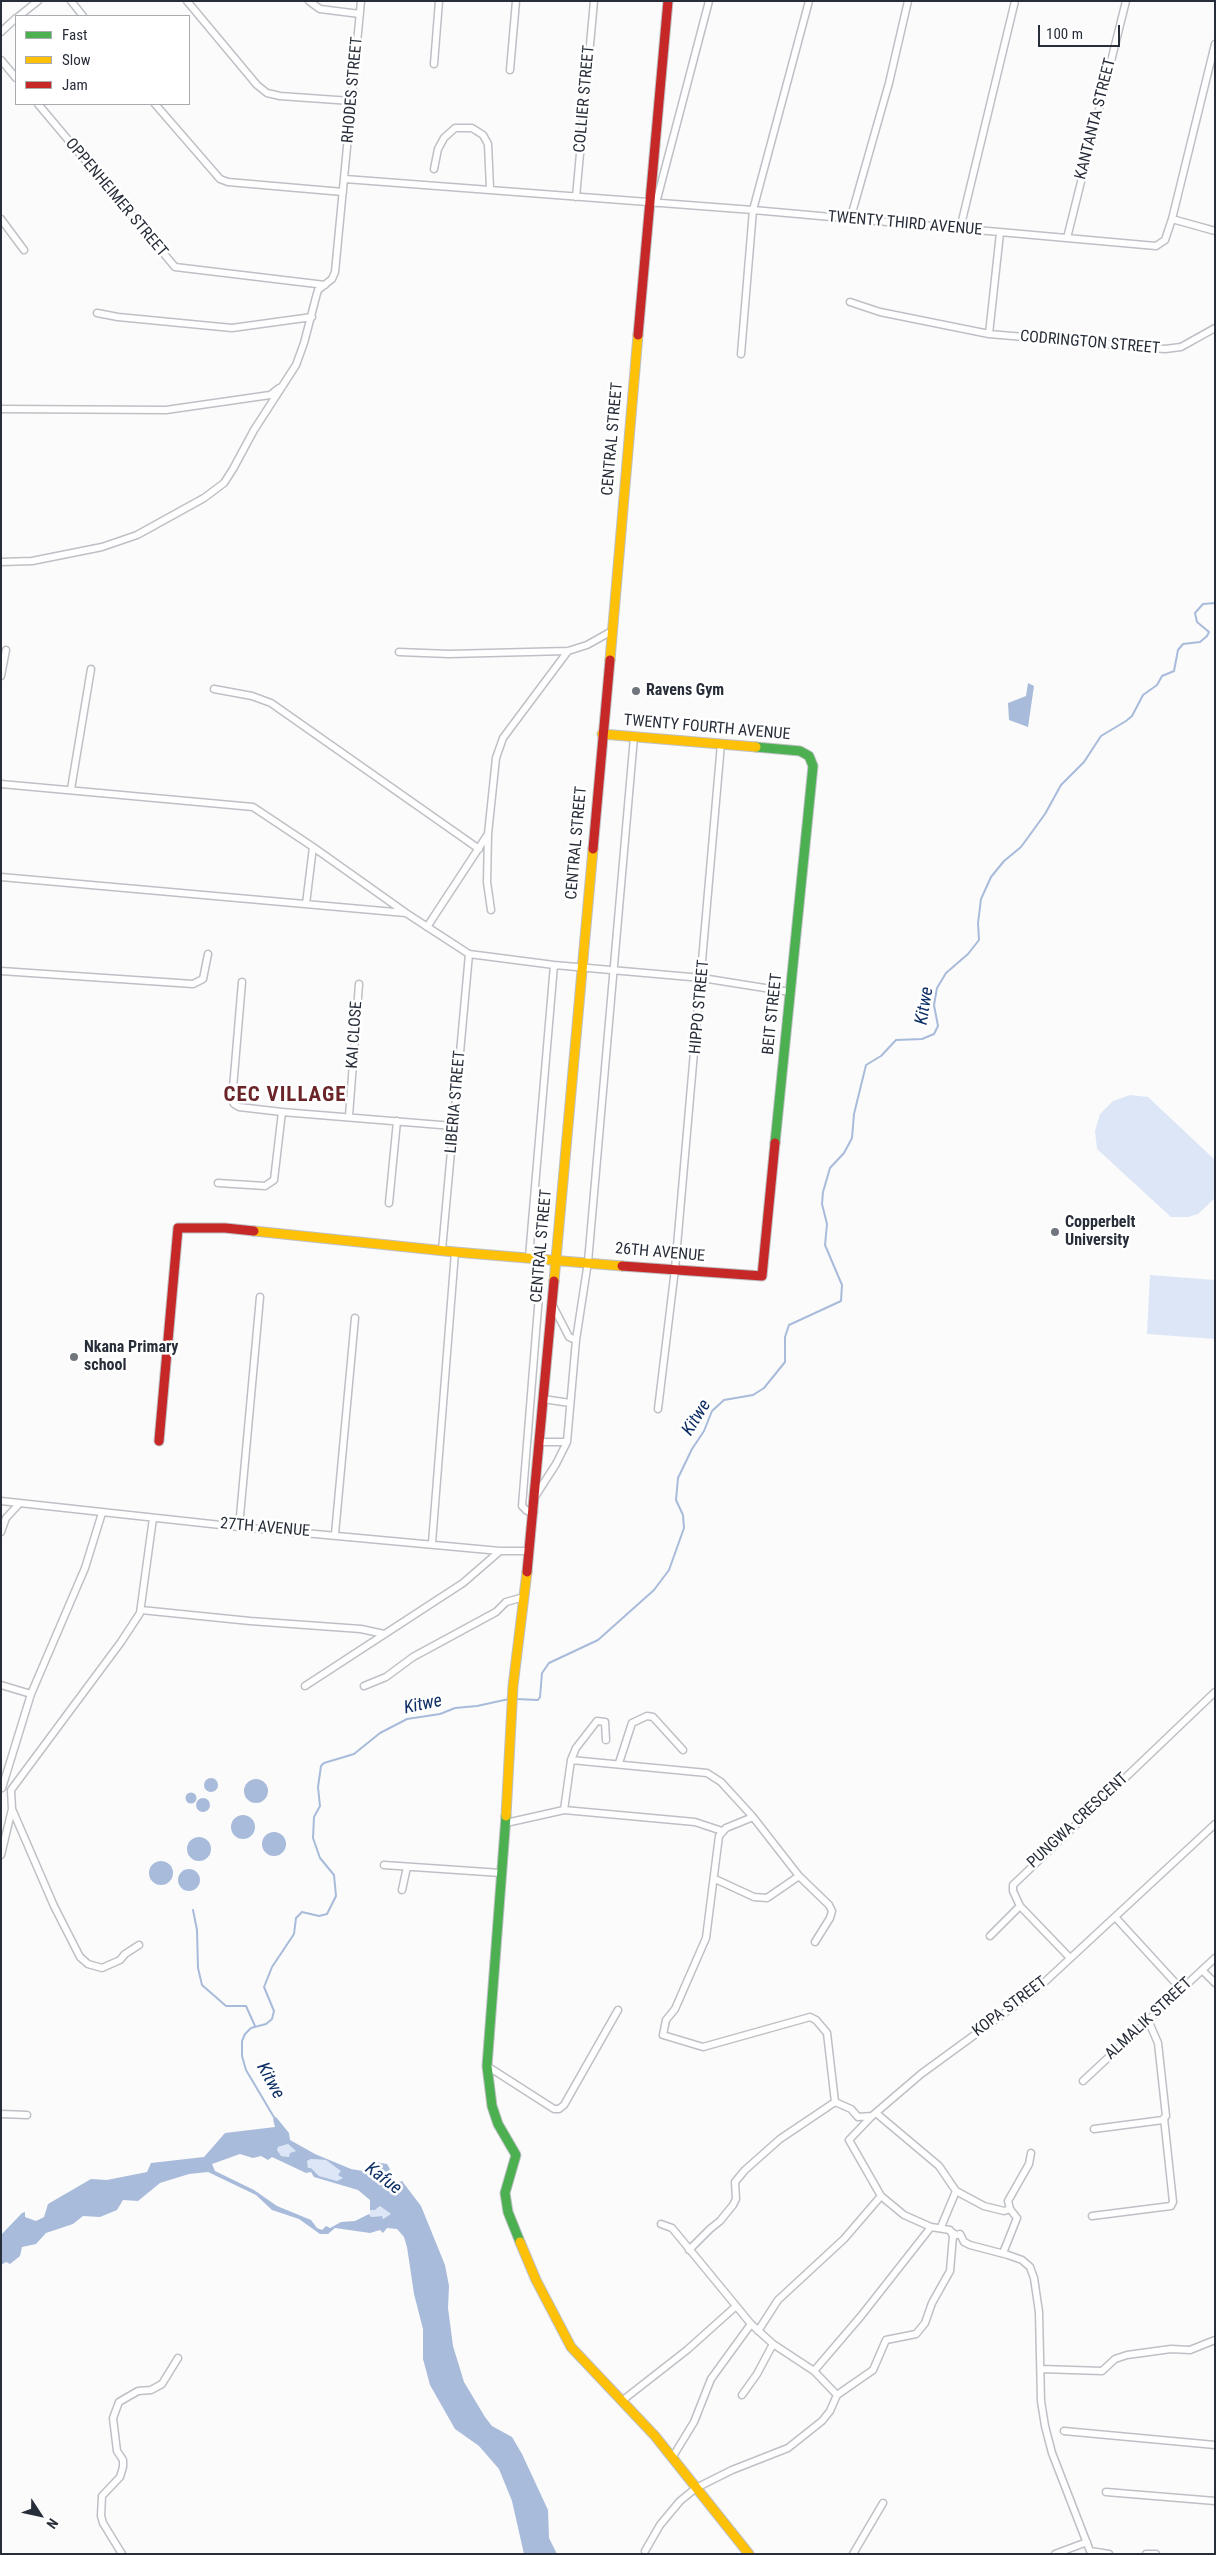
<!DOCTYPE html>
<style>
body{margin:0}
#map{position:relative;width:1216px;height:2555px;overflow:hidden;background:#fbfbfb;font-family:"Roboto Condensed",sans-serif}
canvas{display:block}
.frame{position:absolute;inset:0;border:2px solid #272e39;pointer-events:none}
.legend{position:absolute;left:15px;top:15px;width:175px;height:90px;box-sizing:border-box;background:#fff;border:1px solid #a9abb0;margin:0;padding:6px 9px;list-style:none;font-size:15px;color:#272e39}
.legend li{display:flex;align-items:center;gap:10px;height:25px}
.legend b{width:25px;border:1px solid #a9abb0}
.north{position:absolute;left:15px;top:2490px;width:50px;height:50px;-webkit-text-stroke:4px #fff;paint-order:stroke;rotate:125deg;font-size:14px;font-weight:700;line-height:20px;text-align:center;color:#272e39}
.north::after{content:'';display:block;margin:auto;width:18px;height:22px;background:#272e39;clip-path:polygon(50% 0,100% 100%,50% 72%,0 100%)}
.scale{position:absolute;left:1038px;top:25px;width:82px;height:22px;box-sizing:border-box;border:2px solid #272e39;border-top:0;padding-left:6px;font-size:15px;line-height:18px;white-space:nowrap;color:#272e39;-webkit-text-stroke:4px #fff;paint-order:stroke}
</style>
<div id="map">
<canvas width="1216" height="2555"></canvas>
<div class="frame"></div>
<ul class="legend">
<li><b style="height:6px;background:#4caf50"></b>Fast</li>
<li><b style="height:6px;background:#ffc107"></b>Slow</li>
<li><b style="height:6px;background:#c62828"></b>Jam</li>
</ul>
<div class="north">N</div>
<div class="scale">100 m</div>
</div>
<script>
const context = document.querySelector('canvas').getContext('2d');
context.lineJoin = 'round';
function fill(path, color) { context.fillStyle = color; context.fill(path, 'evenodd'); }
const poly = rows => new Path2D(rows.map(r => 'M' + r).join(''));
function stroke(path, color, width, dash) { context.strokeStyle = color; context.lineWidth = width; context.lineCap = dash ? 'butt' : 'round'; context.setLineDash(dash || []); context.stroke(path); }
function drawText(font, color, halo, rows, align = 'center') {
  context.font = font + ' "Roboto Condensed",sans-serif'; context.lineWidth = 5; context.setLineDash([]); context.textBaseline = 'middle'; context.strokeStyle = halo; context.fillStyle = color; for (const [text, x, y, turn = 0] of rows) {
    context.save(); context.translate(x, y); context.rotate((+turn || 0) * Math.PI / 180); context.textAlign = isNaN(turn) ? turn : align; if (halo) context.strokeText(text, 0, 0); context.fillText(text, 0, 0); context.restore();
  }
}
fill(poly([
 [1130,1095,1148,1097,1215,1160,1215,1198,1198,1214,1188,1217,1171,1217,1097,1149,1095,1131,1100,1114,1113,1101],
 [1150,1275,1215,1280,1215,1339,1147,1334],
 [288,2144,296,2151,289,2157,281,2156,277,2150,278,2147],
 [311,2159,326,2160,342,2171,343,2178,337,2181,319,2176,311,2168,308,2168,307,2161],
 [380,2206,392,2214,382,2219,382,2216,370,2217,370,2210,375,2210]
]), '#dce6f7');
fill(poly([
 [1028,683,1034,686,1028,727,1009,720,1008,703,1026,696],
 '204 1785a7 7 0 1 1 14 0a7 7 0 1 1-14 0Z',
 '244 1791a12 12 0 1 1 24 0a12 12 0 1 1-24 0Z',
 '185.5 1798a5.5 5.5 0 1 1 11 0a5.5 5.5 0 1 1-11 0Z',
 '196 1805a7 7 0 1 1 14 0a7 7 0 1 1-14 0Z',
 '231 1827a12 12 0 1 1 24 0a12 12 0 1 1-24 0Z',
 '262 1844a12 12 0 1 1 24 0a12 12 0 1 1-24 0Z',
 '187 1849a12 12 0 1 1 24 0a12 12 0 1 1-24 0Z',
 '149 1873a12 12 0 1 1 24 0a12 12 0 1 1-24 0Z',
 '178 1880a11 11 0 1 1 22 0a11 11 0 1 1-22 0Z',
 [276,2117,289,2133,290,2140,315,2154,351,2169,369,2172,375,2162,387,2164,390,2169,387,2172,375,2169,374,2177,386,2179,393,2184,402,2181,421,2206,445,2265,449,2286,448,2308,453,2346,464,2382,485,2417,492,2426,512,2437,522,2454,548,2510,549,2538,557,2554,524,2554,512,2501,499,2469,479,2446,455,2429,430,2385,423,2359,423,2329,414,2294,407,2247,404,2237,397,2229,387,2228,383,2233,380,2230,370,2233,335,2228,328,2234,320,2234,299,2219,272,2210,256,2195,208,2172,189,2174,160,2183,138,2201,123,2200,117,2210,100,2217,83,2216,73,2224,46,2233,36,2244,22,2247,20,2256,10,2264,6,2262,1,2265,1,2235,22,2213,25,2212,25,2217,36,2221,44,2217,48,2204,91,2179,107,2180,147,2172,151,2163,204,2157,225,2133,275,2127,273,2119],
 [288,2144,296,2151,290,2153,289,2157,281,2156,277,2150,278,2147],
 [240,2154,253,2158,261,2156,268,2160,272,2157,306,2173,311,2172,314,2177,358,2190,370,2200,370,2210,375,2210,380,2206,391,2214,383,2219,382,2216,371,2217,369,2214,355,2221,341,2222,330,2228,326,2226,322,2230,317,2228,311,2220,277,2206,254,2190,215,2171,212,2164],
 [311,2159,326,2160,341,2171,338,2175,343,2178,337,2181,319,2176,311,2168,308,2168,307,2161]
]), '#a8bbda');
stroke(poly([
 [516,1699,538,1700,540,1697,542,1673,549,1663,598,1640,654,1590,669,1570,684,1528,683,1515,676,1500,678,1478,692,1449,704,1431,712,1411,724,1400,753,1395,764,1388,785,1362,785,1337,789,1325,841,1301,842,1285,825,1245,827,1224,822,1204,823,1192,830,1168,844,1153,852,1138,854,1114,866,1065,881,1056,896,1040,922,1039,934,1034,938,1026,934,1005,937,988,946,973,968,954,979,940,978,923,981,899,991,877,1004,861,1021,847,1045,814,1061,785,1084,762,1101,736,1126,721,1132,716,1143,695,1157,685,1162,676,1174,671,1178,650,1183,644,1200,642,1207,636,1209,632,1197,622,1195,613,1203,604,1215,603],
 [193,1910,197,1930,198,1968,202,1985,226,2006,246,2006,255,2026],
 [275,2119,246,2070,242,2056,242,2041,245,2034,251,2028,266,2024,272,2019,274,2011,264,1987,272,1967,294,1934,296,1918,302,1912,319,1916,327,1914,336,1896,334,1875,320,1858,313,1838,314,1817,320,1806,318,1787,321,1766,324,1763,354,1754,380,1733,407,1719,440,1714,455,1708,477,1706,509,1699]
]), '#a8bbda', 2);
const street = poly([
 [71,1,83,16],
 [187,1,257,85,267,93,280,96,351,101],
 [309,1,320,9,360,14],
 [19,16,38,1],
 [1,32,16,18],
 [1,60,16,78],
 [434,64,439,1],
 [510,70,516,1],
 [38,104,175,267,325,285],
 [155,104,220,179,228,182,343,192],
 [434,169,438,149,444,138,455,128,472,128,483,135,488,144,490,188],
 [345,179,753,210,1156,246,1165,240,1172,219,1215,44],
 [576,197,594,1],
 [656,203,709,1],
 [1,219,24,250],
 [1172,219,1215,231],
 [850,220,889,83,908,1],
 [960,229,1015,1],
 [1067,238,1126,1],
 [850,302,880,312,989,334,1165,349,1181,347,1215,328],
 [97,313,118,317,232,328,312,317],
 [989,334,1000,233],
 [741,354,753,210,809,1],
 [1,409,166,410,270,395,279,388],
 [1,562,32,561,102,547,137,535,204,498,224,483,233,469,254,430,296,365,304,343,316,297,318,290,332,279,335,272,361,1],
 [399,652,449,654,568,651,587,645,612,631],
 [1,676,6,650],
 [214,689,252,696,271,703,479,849],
 [1,784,253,807,313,847,306,904],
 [71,789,91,669],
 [488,835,487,882,491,910],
 [313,847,406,913],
 [1,877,406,913,469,954,554,965,702,978,790,992],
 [427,927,488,834,496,758,503,738,568,651],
 [1,971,193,984,203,979,208,954],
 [242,982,232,1100,234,1104,239,1107,282,1112,453,1126],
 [349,1116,359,984],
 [218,1183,265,1186,274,1180,282,1112],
 [389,1203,397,1121],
 [442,1250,469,954],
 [529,1257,554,965],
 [552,1304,569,1337,576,1340,588,1262,634,737],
 [543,1399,570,1403],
 [658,1409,675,1269,721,744],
 [540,1442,567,1442],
 [536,1495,556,1464,567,1442,576,1340],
 [1,1501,239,1527,500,1551,529,1551],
 [534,1512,527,1511,522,1506,542,1258],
 [239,1527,260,1297],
 [1,1532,6,1518,19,1504],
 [335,1534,355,1318],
 [432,1543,455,1252],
 [141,1610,250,1621,361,1629,384,1634],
 [1,1685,31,1694],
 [305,1686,463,1583,500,1551],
 [364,1686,386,1677,413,1657,496,1612,506,1602,524,1597],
 [571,1760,576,1748,597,1721,605,1722,606,1740],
 [619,1763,632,1723,647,1716,653,1717,683,1750],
 [2,1788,31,1694,85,1568,102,1513],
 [12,1809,54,1906,80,1957,88,1964,102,1968,120,1960,125,1954,139,1945],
 [564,1810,695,1822,722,1831],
 [753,1817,726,1828,719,1836,706,1938,675,2009,666,2020,663,2035,703,2047,803,2019,810,2017,816,2020,827,2033,835,2102],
 [506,1823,564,1810,571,1760,707,1773,721,1782,753,1817,799,1876,829,1905,832,1911,830,1918,815,1942],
 [1,1855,12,1809,11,1790,121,1642,140,1613,153,1518],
 [384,1865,501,1873],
 [715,1879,754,1897,767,1898,799,1876],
 [402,1890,407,1867],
 [1116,1918,1181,1989],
 [990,1936,1020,1906],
 [1070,1958,1020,1906,1013,1891,1013,1885,1215,1692],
 [1202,1970,1215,1983],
 [487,2066,554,2109,559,2109,564,2105,618,2010],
 [1083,2081,1215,1958],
 [835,2102,851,2109,858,2117,872,2116],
 [876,2113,939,2166,956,2191,984,2206,1004,2211,1010,2209,1008,2201,1029,2164,1031,2153],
 [1,2114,27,2115],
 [1094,2129,1163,2120,1166,2116,1158,2043,1148,2020],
 [1092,2216,1171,2206,1173,2202,1164,2118],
 [661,2224,672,2228,751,2324,773,2344,814,2371,837,2395],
 [941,2227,956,2191],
 [950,2231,956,2235,960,2234,964,2242,970,2245,1008,2255,1022,2260,1030,2267,1034,2278,1039,2312,1041,2401,1045,2426,1052,2453,1090,2551,1109,2554],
 [689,2250,710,2229,720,2221,733,2205,736,2199,735,2182,745,2170,780,2139,835,2102],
 [1003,2253,1017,2218,1010,2209],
 [758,2331,778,2300,844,2239,881,2196],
 [1041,2369,1102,2371,1115,2359,1127,2355,1171,2349,1190,2350,1215,2340],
 [814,2371,861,2316,931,2227],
 [742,2395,757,2374,773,2344],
 [623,2400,687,2350,735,2307],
 [1064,2431,1215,2445],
 [672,2458,694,2422,711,2379,751,2324],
 [1106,2492,1215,2501],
 [645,2551,660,2525,680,2501,696,2488,732,2470,788,2448,822,2421,830,2411,837,2395,873,2370,886,2340,916,2334,925,2323,932,2303,950,2271,953,2236,950,2230,931,2227,904,2215,881,2196,849,2140,872,2116,921,2074,1036,1990,1215,1824],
 [122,2554,103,2523,101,2516,102,2496,120,2477,123,2467,123,2460,117,2451,113,2418,119,2402,138,2391,151,2390,162,2384,178,2358],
 [853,2554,883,2503],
 [1055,2554,1087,2542],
 [1146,2554,1156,2554]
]);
const fast = poly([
 [756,747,800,751,809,756,813,766,775,1143],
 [506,1816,487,2066,492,2106,498,2124,516,2155,505,2193,508,2212,520,2242]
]);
const slow = poly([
 [610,660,638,335],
 [602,734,756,747],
 [254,1231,455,1252,622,1266],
 [554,1281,593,849],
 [506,1816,513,1686,527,1572],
 [520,2242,536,2280,571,2347,655,2436,749,2554]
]);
const jam = poly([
 [638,335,668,1],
 [593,849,610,660],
 [622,1266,762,1276,775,1143],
 [159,1441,178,1228,225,1228,254,1231],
 [527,1572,554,1281]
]);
stroke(street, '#bdc0c5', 9);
stroke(fast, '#bdc0c5', 11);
stroke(slow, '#bdc0c5', 11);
stroke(jam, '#bdc0c5', 11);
stroke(street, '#fefefe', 6);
stroke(fast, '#4caf50', 9);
stroke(slow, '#ffc107', 9);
stroke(jam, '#c62828', 9);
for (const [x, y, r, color] of [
 [636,691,5,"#71767d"],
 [1055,1232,5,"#71767d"],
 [74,1357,5,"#71767d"]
]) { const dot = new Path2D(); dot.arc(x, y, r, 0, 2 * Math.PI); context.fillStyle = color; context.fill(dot); stroke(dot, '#fff', 2); }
drawText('16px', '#272e39', '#fff', [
 ["RHODES STREET",353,90,-85],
 ["COLLIER STREET",585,99,-85],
 ["KANTANTA STREET",1096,119,-76],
 ["OPPENHEIMER STREET",116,198,50],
 ["TWENTY THIRD AVENUE",905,224,5],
 ["CODRINGTON STREET",1090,343,5],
 ["CENTRAL STREET",613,439,-85],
 ["TWENTY FOURTH AVENUE",707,728,5],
 ["CENTRAL STREET",577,843,-85],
 ["HIPPO STREET",700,1007,-85],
 ["BEIT STREET",773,1014,-84],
 ["KAI CLOSE",355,1035,-86],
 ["LIBERIA STREET",456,1102,-85],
 ["CENTRAL STREET",542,1246,-85],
 ["26TH AVENUE",660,1253,5],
 ["27TH AVENUE",265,1528,5],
 ["PUNGWA CRESCENT",1078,1821,-43],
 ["KOPA STREET",1010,2007,-37],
 ["ALMALIK STREET",1149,2019,-43]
]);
drawText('bold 16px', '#272e39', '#fff', [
 ["Ravens Gym",646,691],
 ["Copperbelt",1065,1223],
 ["University",1065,1241],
 ["Nkana Primary",84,1348],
 ["school",84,1366]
], 'left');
drawText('italic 18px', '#0e2f65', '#fff', [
 ["Kitwe",925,1006,-81],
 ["Kitwe",697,1418,-58],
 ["Kitwe",423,1705,-12],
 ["Kitwe",270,2081,61],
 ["Kafue",383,2179,37]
]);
context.letterSpacing = '1px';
drawText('bold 21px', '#6b2528', '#fff', [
 ["CEC VILLAGE",285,1096]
]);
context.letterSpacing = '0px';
</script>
